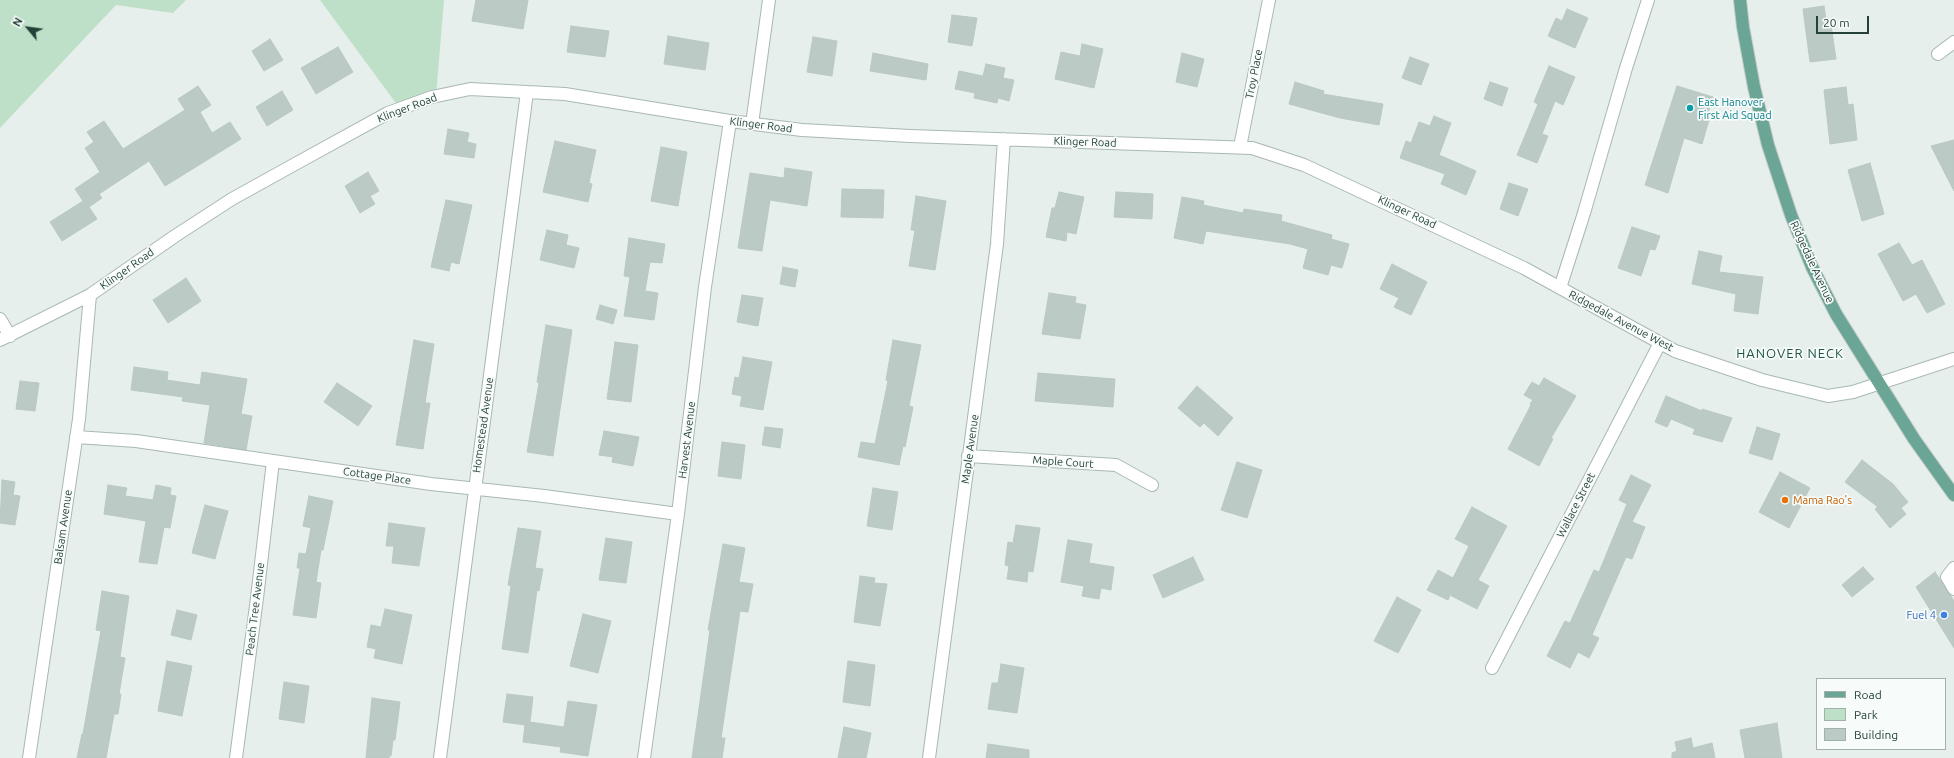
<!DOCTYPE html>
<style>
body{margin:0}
#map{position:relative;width:1954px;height:758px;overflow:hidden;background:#e6efeb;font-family:Ubuntu,sans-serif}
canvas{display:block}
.legend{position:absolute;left:1816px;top:678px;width:130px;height:72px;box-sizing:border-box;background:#f7fbf9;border:1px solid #a3b1ad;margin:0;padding:5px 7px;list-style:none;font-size:12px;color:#24423a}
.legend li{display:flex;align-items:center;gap:8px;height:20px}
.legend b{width:20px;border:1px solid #a3b1ad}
.north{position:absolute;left:8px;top:8px;width:40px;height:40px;-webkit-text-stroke:3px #f7fbf9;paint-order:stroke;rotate:299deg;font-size:11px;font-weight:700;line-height:16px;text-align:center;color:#24423a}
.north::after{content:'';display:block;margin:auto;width:14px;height:18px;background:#24423a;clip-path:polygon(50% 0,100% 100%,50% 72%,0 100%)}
.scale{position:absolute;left:1816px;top:16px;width:53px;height:18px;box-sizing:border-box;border:2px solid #24423a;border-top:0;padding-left:5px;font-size:12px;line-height:14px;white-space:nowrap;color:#24423a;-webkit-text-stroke:3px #f7fbf9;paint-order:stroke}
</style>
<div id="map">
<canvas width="1954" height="758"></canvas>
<ul class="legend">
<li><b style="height:5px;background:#6aa596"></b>Road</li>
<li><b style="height:11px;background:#bfe0c8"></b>Park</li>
<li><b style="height:11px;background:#bbcac4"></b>Building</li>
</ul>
<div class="north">N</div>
<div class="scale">20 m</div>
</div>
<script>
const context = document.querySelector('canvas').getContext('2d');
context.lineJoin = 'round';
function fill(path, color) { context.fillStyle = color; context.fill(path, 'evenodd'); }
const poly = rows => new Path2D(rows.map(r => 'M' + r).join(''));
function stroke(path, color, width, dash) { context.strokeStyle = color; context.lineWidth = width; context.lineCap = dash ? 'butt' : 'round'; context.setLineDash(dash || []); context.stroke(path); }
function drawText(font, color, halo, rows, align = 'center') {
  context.font = font + ' Ubuntu,sans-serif'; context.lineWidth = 3.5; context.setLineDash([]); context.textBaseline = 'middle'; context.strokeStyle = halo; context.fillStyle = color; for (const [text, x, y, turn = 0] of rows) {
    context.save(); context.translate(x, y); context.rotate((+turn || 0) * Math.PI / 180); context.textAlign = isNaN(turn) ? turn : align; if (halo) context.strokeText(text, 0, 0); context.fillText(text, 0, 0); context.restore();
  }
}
fill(poly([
 [0,0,186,0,173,13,116,5,0,128],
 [320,0,444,0,436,96,401,110]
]), '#bfe0c8');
const building = poly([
 [476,0,528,0,523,29,472,21,476,0],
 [1824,6,1827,26,1831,25,1836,59,1810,62,1803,9,1824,6],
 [1567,9,1588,18,1575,48,1548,36,1556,18,1562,21,1567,9],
 [952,15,977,18,972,46,948,42,952,15],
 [571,26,609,31,605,57,567,52,571,26],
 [668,36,709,43,705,70,664,64,668,36],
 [813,37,837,41,832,76,807,72,813,37],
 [270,39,283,60,264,71,252,51,270,39],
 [1082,44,1103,49,1094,88,1055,79,1061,52,1080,56,1082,44],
 [338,47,353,72,316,94,301,68,338,47],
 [873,53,928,64,926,80,870,71,873,53],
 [1182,53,1204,59,1197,87,1176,82,1182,53],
 [1410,57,1429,64,1421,85,1402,78,1410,57],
 [986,64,1005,68,1003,78,1014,80,1009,101,998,98,997,103,974,98,975,93,955,89,959,71,983,76,986,64],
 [1549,66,1575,77,1563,105,1555,101,1542,134,1548,136,1537,163,1517,155,1538,104,1534,102,1549,66],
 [1295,82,1324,91,1323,94,1383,104,1379,125,1340,118,1289,104,1295,82],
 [1490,82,1508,88,1502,106,1484,99,1490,82],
 [198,86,211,105,200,112,212,133,230,122,241,139,165,186,149,161,99,194,102,198,89,207,97,219,62,241,50,222,83,201,75,189,100,172,85,148,94,142,87,132,104,121,123,149,185,110,178,99,198,86],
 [1677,86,1713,97,1706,119,1709,120,1702,144,1684,138,1668,193,1645,185,1677,86],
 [1846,87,1848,105,1853,104,1857,140,1830,144,1824,90,1846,87],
 [282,91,293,110,267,126,256,107,282,91],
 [1434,116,1451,123,1439,155,1476,171,1466,195,1441,184,1445,174,1400,158,1406,141,1411,143,1419,122,1430,126,1434,116],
 [448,129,469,133,467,142,476,144,474,158,444,154,448,129],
 [1954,140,1954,191,1931,146,1954,140],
 [555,141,596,150,589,183,592,184,588,202,543,192,555,141],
 [661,147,687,152,678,206,651,201,661,147],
 [1870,163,1884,214,1862,221,1848,170,1870,163],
 [785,168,812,172,807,206,770,200,762,251,738,248,750,173,784,178,785,168],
 [368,172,379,191,370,196,375,204,360,213,345,186,368,172],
 [1509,183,1528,189,1518,216,1500,209,1509,183],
 [842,189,884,190,883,218,841,217,842,189],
 [1059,192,1084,197,1076,234,1067,232,1066,241,1046,237,1052,208,1055,208,1059,192],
 [1116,192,1153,194,1152,219,1114,217,1116,192],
 [916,196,946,201,935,270,909,266,915,230,911,230,916,196],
 [1182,197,1204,201,1203,205,1243,213,1244,209,1282,215,1281,221,1332,235,1331,239,1349,244,1342,268,1331,265,1328,275,1303,268,1308,249,1290,244,1206,231,1203,244,1174,238,1182,197],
 [446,200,472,205,459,264,451,262,449,271,431,267,446,200],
 [1632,227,1660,236,1655,250,1650,249,1641,276,1618,268,1632,227],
 [547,230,568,235,566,245,579,248,574,268,540,260,547,230],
 [629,238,665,244,662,263,650,262,645,291,658,293,654,320,624,316,630,277,624,276,629,238],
 [1899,243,1912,265,1922,260,1945,304,1927,313,1916,294,1903,301,1878,254,1899,243],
 [1699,251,1722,256,1719,272,1763,277,1758,314,1734,311,1736,294,1692,284,1699,251],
 [1392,264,1427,282,1411,315,1394,307,1399,298,1380,289,1392,264],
 [783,267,798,270,795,287,780,284,783,267],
 [186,278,201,301,168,323,153,300,186,278],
 [1049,293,1076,297,1075,303,1086,305,1080,339,1042,334,1049,293],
 [742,295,763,298,758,326,737,322,742,295],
 [600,305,617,310,613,324,596,319,600,305],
 [546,325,572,330,553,456,527,452,539,383,537,382,546,325],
 [414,340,434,344,425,403,430,403,423,449,396,445,414,340],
 [893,340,921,345,909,406,913,407,905,447,903,446,899,465,858,457,861,442,875,444,888,381,886,380,893,340],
 [615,342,638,345,631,402,607,399,615,342],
 [743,357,772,362,763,410,740,406,742,396,732,394,735,377,739,378,743,357],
 [134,367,168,372,167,380,200,385,202,372,247,379,241,414,252,416,246,450,204,443,210,405,182,401,183,397,131,390,134,367],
 [1038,373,1115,379,1113,407,1035,401,1038,373],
 [1544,378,1576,396,1551,438,1553,439,1539,466,1508,449,1531,405,1530,404,1533,400,1524,395,1532,382,1539,386,1544,378],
 [20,381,39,383,35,411,16,409,20,381],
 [337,383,372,406,358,426,324,402,337,383],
 [1197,386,1233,418,1218,436,1204,423,1200,427,1178,408,1197,386],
 [1666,396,1702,411,1702,409,1732,418,1722,442,1693,434,1695,429,1671,419,1667,427,1655,422,1666,396],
 [765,427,783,429,780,448,762,445,765,427],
 [1757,427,1780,434,1772,460,1749,453,1757,427],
 [604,431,639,437,633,466,612,462,613,457,599,455,604,431],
 [722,442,745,445,741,479,718,476,722,442],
 [1862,460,1893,484,1908,502,1901,508,1906,514,1890,528,1875,509,1878,507,1845,482,1862,460],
 [1237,462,1262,470,1247,518,1221,510,1237,462],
 [1780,472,1810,488,1789,528,1759,512,1780,472],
 [1631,475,1651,485,1632,522,1645,527,1632,559,1626,557,1592,635,1599,638,1589,658,1578,652,1570,668,1547,656,1565,621,1570,623,1594,570,1599,572,1627,504,1619,500,1631,475],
 [2,480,15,482,13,495,20,496,15,525,0,523,2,480],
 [108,485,127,488,125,496,153,500,156,485,171,488,170,495,176,496,170,528,164,527,157,564,139,562,146,521,104,514,108,485],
 [873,488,898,492,892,530,867,526,873,488],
 [309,496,333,501,323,550,321,550,316,582,321,583,316,618,293,615,300,568,297,568,299,553,306,554,311,528,303,526,309,496],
 [205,505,228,511,215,559,192,553,205,505],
 [1472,507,1507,526,1478,580,1489,586,1477,609,1450,595,1448,600,1427,590,1438,570,1453,578,1469,546,1455,539,1472,507],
 [389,523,425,528,419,566,392,563,394,546,386,546,389,523],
 [1016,525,1040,528,1033,572,1028,571,1027,582,1007,579,1009,566,1005,565,1008,542,1013,543,1016,525],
 [518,528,541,531,535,568,543,569,539,591,537,590,528,653,502,649,511,586,508,585,518,528],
 [606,538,632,542,626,583,599,580,606,538],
 [1068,540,1092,544,1089,563,1114,567,1111,590,1101,588,1099,599,1082,596,1084,586,1061,582,1068,540],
 [723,544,745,548,739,582,753,584,748,612,740,611,721,738,725,738,722,758,692,758,710,630,708,630,723,544],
 [1193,557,1204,580,1163,598,1153,575,1193,557],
 [1863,567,1874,579,1852,597,1842,585,1863,567],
 [1935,572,1954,601,1954,648,1916,587,1935,572],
 [860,576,875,578,874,583,887,584,880,626,854,622,860,576],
 [102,591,129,596,120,657,125,658,119,694,121,694,118,714,114,714,106,758,77,758,82,734,83,734,101,631,96,630,102,591],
 [1397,597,1421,610,1398,653,1374,641,1397,597],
 [385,609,412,615,402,664,374,658,376,649,367,647,371,625,381,627,385,609],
 [177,610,197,615,191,640,171,635,177,610],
 [583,614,611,621,598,673,570,666,583,614],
 [167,661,192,666,182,716,158,711,167,661],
 [848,661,875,665,870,706,843,702,848,661],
 [1001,664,1024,668,1017,713,988,709,992,683,998,683,1001,664],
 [284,682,309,686,304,723,279,719,284,682],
 [507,694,533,697,530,722,564,727,568,701,597,705,588,756,560,752,561,747,523,742,525,725,503,722,507,694],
 [372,698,400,702,395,740,393,740,391,756,389,756,389,758,366,758,372,698],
 [1777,723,1782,758,1745,758,1740,730,1777,723],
 [844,727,871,733,866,758,838,758,844,727],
 [1691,738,1693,748,1712,743,1715,758,1672,758,1672,753,1677,751,1675,742,1691,738],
 [988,744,1029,750,1029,758,986,758,988,744]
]);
fill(building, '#bbcac4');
stroke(building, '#b8c9c2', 1);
const minor = poly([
 [1938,54,1954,42],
 [752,124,769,0],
 [1240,147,1269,0],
 [1560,288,1584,213,1626,68,1648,0],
 [0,319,10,336],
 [0,340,90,295,175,236,232,199,306,158,388,113,432,97,470,89,565,94,730,121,802,130,910,136,1252,148,1304,165,1524,268,1675,351,1762,380,1828,396,1853,392,1954,359],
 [76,437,136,441,431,484,544,496,678,514],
 [968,456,1116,465,1152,485],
 [1954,568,1947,577,1954,589],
 [1492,668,1660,343],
 [29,758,79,419,90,295],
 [236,758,257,598,273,461],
 [440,758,527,92],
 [644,758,678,514,705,287,730,121],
 [929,758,997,244,1004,139]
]);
const major = poly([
 [1740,0,1743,27,1754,87,1768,145,1791,215,1812,267,1836,314,1914,439,1954,495]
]);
stroke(minor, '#a8b8b2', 14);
stroke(major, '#c2cac8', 14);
stroke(minor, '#fff', 12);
stroke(major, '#6aa596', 12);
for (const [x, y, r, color] of [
 [1690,108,4,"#0f9aa8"],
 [1785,500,4,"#e8710a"],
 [1944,615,4,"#3f7fe0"]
]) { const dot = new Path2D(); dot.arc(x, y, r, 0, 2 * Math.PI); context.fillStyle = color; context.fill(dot); stroke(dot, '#f7fbf9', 1.5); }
drawText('11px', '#24423a', '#f7fbf9', [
 ["Troy Place",1254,74,-79],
 ["Klinger Road",407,108,-21],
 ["Klinger Road",761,125,7],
 ["Klinger Road",1085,142,2],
 ["Klinger Road",1407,212,25],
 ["Ridgedale Avenue",1812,262,65],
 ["Klinger Road",127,269,-35],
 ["Ridgedale Avenue West",1621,321,28],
 ["Homestead Avenue",483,425,-82],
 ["Harvest Avenue",687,440,-83],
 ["Maple Avenue",970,449,-82],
 ["Maple Court",1063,462,4],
 ["Cottage Place",377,476,8],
 ["Wallace Street",1576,505,-63],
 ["Balsam Avenue",63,527,-82],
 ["Peach Tree Avenue",255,609,-83]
]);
drawText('11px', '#0d838f', '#f7fbf9', [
 ["East Hanover",1698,102],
 ["First Aid Squad",1698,115]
], 'left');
drawText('11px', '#c56008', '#f7fbf9', [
 ["Mama Rao's",1793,500]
], 'left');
drawText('11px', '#366cbe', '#f7fbf9', [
 ["Fuel 4",1936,615]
], 'right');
context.letterSpacing = '1px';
drawText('13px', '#1f5548', '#f7fbf9', [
 ["HANOVER NECK",1790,354]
]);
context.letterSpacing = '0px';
</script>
